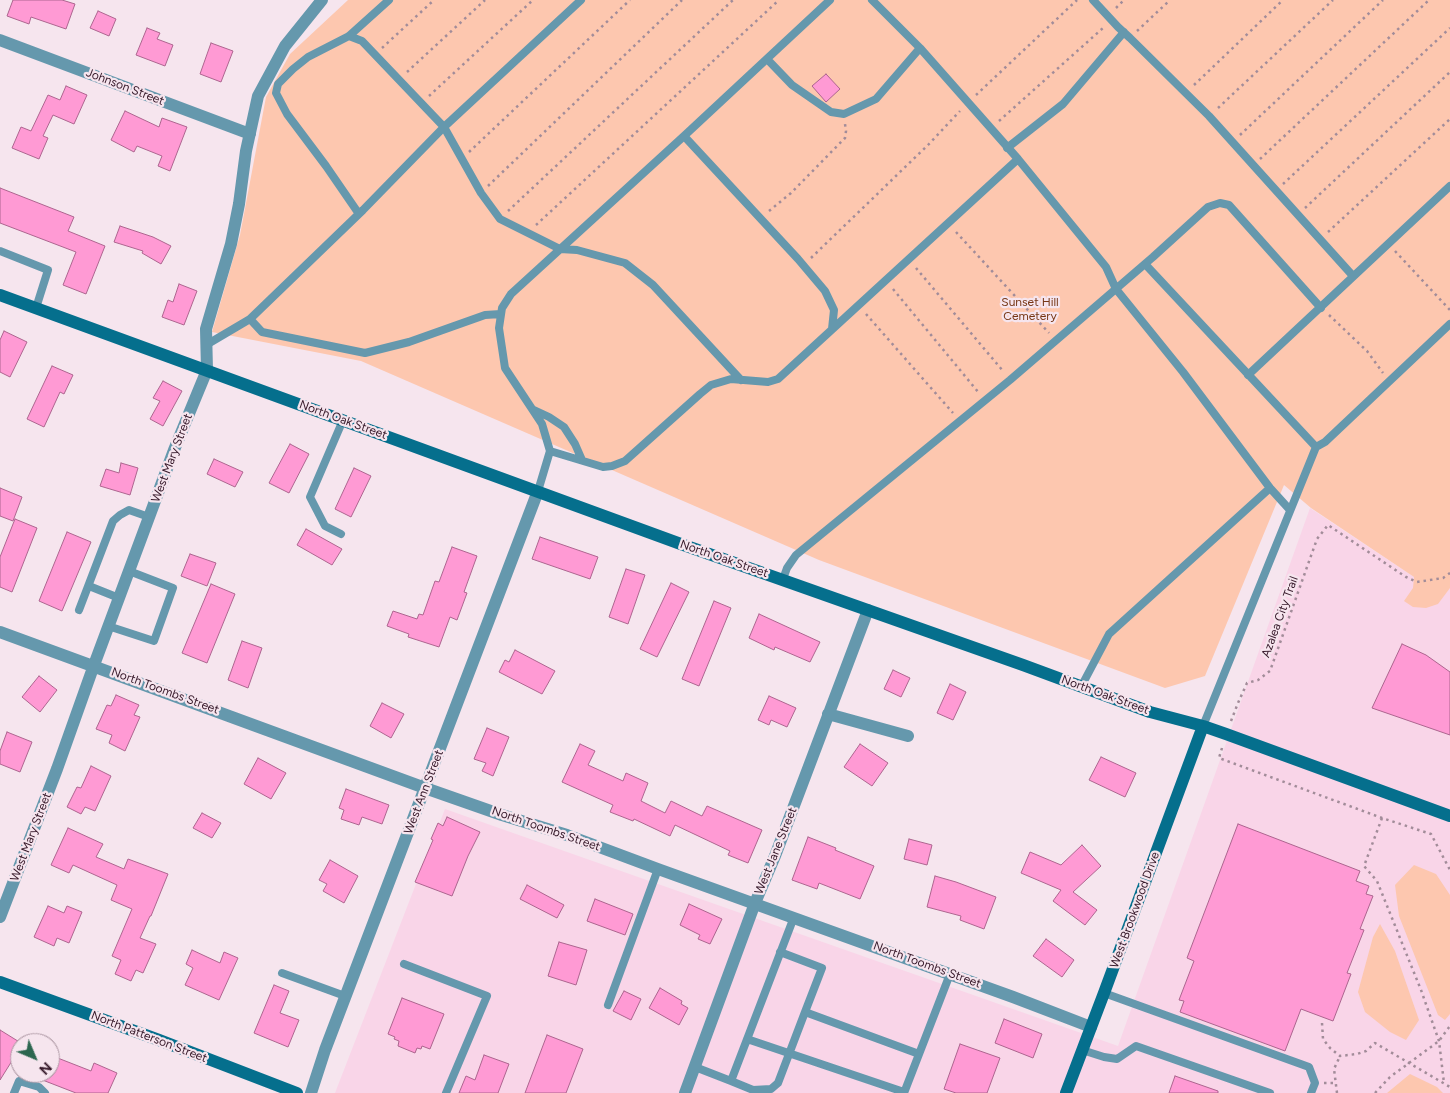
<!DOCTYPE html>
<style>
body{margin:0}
#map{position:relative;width:1450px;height:1093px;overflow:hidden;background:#f6e5ee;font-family:Figtree,sans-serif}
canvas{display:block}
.north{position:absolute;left:10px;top:1033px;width:50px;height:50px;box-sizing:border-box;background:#f6e5ee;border:1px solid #a9939f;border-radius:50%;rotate:135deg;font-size:14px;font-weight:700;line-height:20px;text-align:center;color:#351829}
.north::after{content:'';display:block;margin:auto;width:18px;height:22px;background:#2c664f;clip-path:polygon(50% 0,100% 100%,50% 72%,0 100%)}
</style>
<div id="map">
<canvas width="1450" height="1093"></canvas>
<div class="north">N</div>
</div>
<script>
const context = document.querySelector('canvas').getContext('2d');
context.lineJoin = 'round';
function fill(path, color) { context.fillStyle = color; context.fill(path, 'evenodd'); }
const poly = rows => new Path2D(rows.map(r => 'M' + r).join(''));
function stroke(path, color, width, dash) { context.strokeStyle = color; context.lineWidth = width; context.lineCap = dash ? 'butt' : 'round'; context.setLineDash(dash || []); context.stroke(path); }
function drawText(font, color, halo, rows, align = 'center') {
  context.font = font + ' Figtree,sans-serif'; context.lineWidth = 4.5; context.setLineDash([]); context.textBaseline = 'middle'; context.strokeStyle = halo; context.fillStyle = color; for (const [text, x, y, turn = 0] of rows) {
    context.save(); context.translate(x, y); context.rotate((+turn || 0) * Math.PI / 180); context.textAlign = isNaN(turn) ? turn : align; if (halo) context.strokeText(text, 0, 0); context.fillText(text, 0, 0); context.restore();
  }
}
fill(poly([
 [1310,508,1414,577,1450,563,1450,1093,335,1093,445,809,1118,1046]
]), '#f9d5e8');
fill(poly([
 [348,0,1450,0,1450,588,1438,604,1426,608,1413,607,1404,601,1413,588,1414,577,1311,508,1284,485,1205,676,1165,688,819,560,361,361,212,332,240,235,266,97,290,54],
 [1414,865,1436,874,1450,895,1450,1014,1445,1020,1438,1015,1399,916,1395,885],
 [1380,924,1395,951,1419,1020,1406,1040,1390,1032,1365,1012,1358,992,1373,937],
 [1410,1074,1437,1087,1443,1093,1387,1093]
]), '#fdc7af');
const building = poly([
 [13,0,62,0,75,4,66,29,31,17,29,24,7,16,13,0],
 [98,11,116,19,109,36,90,28,98,11],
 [147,28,160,33,157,39,173,45,165,66,136,55,147,28],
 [211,43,233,51,221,82,200,74,211,43],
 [826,74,840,89,826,102,812,86,826,74],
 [66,86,87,95,74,124,53,115,43,136,48,138,39,159,12,148,21,127,31,131,48,95,60,100,66,86],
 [125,111,159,127,162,118,187,127,170,171,158,166,162,156,137,146,134,152,111,140,125,111],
 [0,188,74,217,68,231,105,246,86,294,63,285,76,252,0,223,0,188],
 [120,226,153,237,171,246,161,264,142,253,143,251,114,242,120,226],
 [179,284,197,291,184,325,162,317,168,300,173,302,179,284],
 [4,331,27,342,10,377,0,372,0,340,4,331],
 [52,366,73,375,64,394,60,392,44,427,27,419,52,366],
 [163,381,182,391,163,426,150,419,160,401,153,398,163,381],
 [290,444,309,454,289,493,269,483,290,444],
 [214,459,243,472,235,487,207,474,214,459],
 [121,463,138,468,130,495,100,486,106,469,119,473,121,463],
 [354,468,371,476,351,517,335,509,354,468],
 [0,488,22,497,13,521,0,516,0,488],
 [15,519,37,528,12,592,0,587,0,557,15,519],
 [306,529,342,549,332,565,297,545,306,529],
 [67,532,91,542,62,611,39,601,67,532],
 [540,537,598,557,590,579,532,559,540,537],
 [452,547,477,556,464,592,467,593,457,620,450,617,439,647,408,637,409,634,387,626,393,611,417,619,419,614,423,615,435,581,439,582,452,547],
 [190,554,216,563,207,586,181,576,190,554],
 [626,569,645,575,628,624,609,617,626,569],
 [671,583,689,592,657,657,640,649,671,583],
 [211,584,235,594,207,663,182,653,211,584],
 [714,601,731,608,699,686,682,679,714,601],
 [759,614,820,642,810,662,775,647,774,650,749,638,759,614],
 [242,641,262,648,248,688,228,680,242,641],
 [1402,644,1426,655,1450,672,1450,735,1372,708,1402,644],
 [515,650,555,671,542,694,499,672,505,660,509,662,515,650],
 [893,670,910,678,901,697,884,689,893,670],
 [39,676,57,690,40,712,22,697,39,676],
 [950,684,966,692,953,720,937,713,950,684],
 [116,695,139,705,134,715,140,717,125,751,109,743,112,735,96,729,107,705,111,706,116,695],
 [769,696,796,708,787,727,771,720,769,725,758,720,769,696],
 [382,703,404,714,391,738,370,726,382,703],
 [487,728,509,737,493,776,482,771,486,763,474,759,487,728],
 [7,732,32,742,20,772,0,764,0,751,7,732],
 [580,744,595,751,588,765,623,781,626,773,648,783,641,801,665,813,671,801,702,816,707,806,762,830,748,863,728,855,730,851,675,825,670,836,634,819,633,821,610,812,613,805,562,782,580,744],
 [860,744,888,763,872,786,844,767,860,744],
 [1101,757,1136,773,1125,797,1089,780,1101,757],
 [258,758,286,773,271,799,244,784,258,758],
 [91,766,111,776,95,811,85,807,81,814,67,807,77,787,81,788,91,766],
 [346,789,389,805,382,824,362,817,359,825,341,819,344,810,339,808,346,789],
 [202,813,221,823,212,838,193,828,202,813],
 [447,817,480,832,468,856,452,896,415,882,433,840,431,839,438,823,443,826,447,817],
 [1238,824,1360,871,1356,881,1369,886,1366,894,1373,896,1360,929,1364,930,1347,973,1351,974,1333,1021,1301,1009,1285,1051,1180,1012,1184,1001,1179,1000,1194,961,1187,958,1238,824],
 [68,828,103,844,96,857,124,869,128,859,168,874,151,916,150,916,140,938,156,944,143,973,136,970,131,981,115,974,121,960,112,956,132,909,111,900,117,885,73,865,69,873,51,865,68,828],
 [808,837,836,848,835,850,874,866,860,899,819,883,817,889,792,880,808,837],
 [909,839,932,845,927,865,904,859,909,839],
 [1082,845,1101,866,1073,892,1097,910,1085,925,1053,901,1061,890,1021,873,1030,852,1061,865,1082,845],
 [330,860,358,876,344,903,323,891,327,884,319,880,330,860],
 [935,876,956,882,996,897,984,929,960,920,961,916,927,907,935,876],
 [527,885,564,905,557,918,520,899,527,885],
 [595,899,633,914,625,935,587,921,595,899],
 [689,904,722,919,710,944,698,939,700,935,680,925,689,904],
 [48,906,64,913,67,906,82,912,69,943,57,938,54,946,34,937,48,906],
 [1046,939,1074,960,1062,977,1033,956,1046,939],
 [559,942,587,950,576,985,548,976,559,942],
 [192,950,220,963,224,952,238,958,219,1000,185,985,193,968,186,964,192,950],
 [274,985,289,991,280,1013,299,1020,288,1047,254,1033,274,985],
 [660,988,682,1001,681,1004,688,1008,679,1025,649,1008,660,988],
 [624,991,641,999,631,1020,613,1011,624,991],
 [402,998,444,1014,430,1049,422,1046,421,1049,417,1048,415,1053,398,1046,399,1041,394,1039,395,1037,388,1034,402,998],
 [1004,1019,1042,1034,1033,1058,995,1043,1004,1019],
 [0,1030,21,1043,20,1043,20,1048,0,1080,0,1030],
 [547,1035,583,1049,566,1093,525,1093,547,1035],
 [960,1044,1000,1058,987,1093,956,1093,944,1089,960,1044],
 [50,1055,91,1071,94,1063,117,1073,108,1093,76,1093,27,1074,50,1073,50,1055],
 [484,1055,509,1064,498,1093,459,1093,466,1076,475,1080,484,1055],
 [1175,1076,1218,1091,1218,1093,1169,1093,1175,1076]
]);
fill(building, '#ff9ad4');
stroke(building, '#ad658f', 1);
stroke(poly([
 [1116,8,1124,0],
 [1137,31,1170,0],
 [382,48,434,0],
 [407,72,485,0],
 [1194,85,1283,0],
 [976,95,1077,0],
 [429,96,533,0],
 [1218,108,1333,0],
 [999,121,1103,28],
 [1240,135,1383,0],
 [469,152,630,0],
 [1260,159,1429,0],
 [1283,184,1450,28],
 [488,186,682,0],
 [1305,208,1450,72],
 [508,211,733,0],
 [769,211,791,193,845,138,846,131,845,124],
 [536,225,779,0],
 [956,232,1049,333],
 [1328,232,1450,119],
 [1395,251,1450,310],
 [811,258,928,145,960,111],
 [916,268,1003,371],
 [893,289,979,393],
 [866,314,953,413],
 [1329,315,1367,351,1383,373],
 [1231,721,1238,703,1247,683,1258,680,1270,671,1317,539,1328,525,1406,577,1417,582,1443,578,1450,573],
 [1222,748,1219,758,1382,818,1431,834,1450,870],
 [1382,818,1364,866,1377,881,1421,990,1439,1041,1444,1083],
 [1322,1023,1323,1039,1330,1048,1340,1056,1357,1054,1366,1051,1375,1043,1450,1087],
 [1324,1083,1336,1083],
 [1337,1093,1334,1069,1340,1056],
 [1375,1093,1390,1077,1439,1041,1450,1026]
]), '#a28c99', 2.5, [2.5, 4]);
stroke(poly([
 [1093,0,1118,27,1130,38,1209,116,1353,276],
 [349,36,362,41,444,127,481,193,500,219,560,249,577,250,625,263,653,285,741,380],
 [767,59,792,85,831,112,844,114,876,99,920,48],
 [684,136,798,259,825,291,834,310,832,329],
 [1007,148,1063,104,1124,32],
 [1018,159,1106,267,1116,289,1183,372,1270,488,1290,510],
 [359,214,326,166,287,114,276,93,278,84,293,69,308,57,349,36,389,0],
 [0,251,48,270,36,308],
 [1145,264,1316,447],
 [250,319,262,332,365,353,409,342,485,315,501,314],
 [206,345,250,319,363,210,444,127,581,0],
 [1248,375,1450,186],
 [534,410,549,417,564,427,575,444,582,460],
 [550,451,542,424,505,368,499,328,502,308,511,294,684,136,830,0],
 [538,491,550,451,603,467,612,466,625,461,700,394,711,385,731,379,768,382,778,379,1018,159,920,48,872,0],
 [341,534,325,526,310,497,343,420],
 [783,579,787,568,796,555,1010,380,1153,257,1208,207,1220,203,1229,205,1321,308],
 [89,586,119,598],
 [79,610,113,521,120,515,129,510,149,517],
 [108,626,154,641,173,588,129,571],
 [1081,687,1109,634,1270,488],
 [1203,726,1316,447,1325,442,1450,324],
 [780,952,822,968,805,1012,919,1054],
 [404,964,487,996,446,1093],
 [282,973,345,996],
 [1104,993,1309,1067,1315,1083,1311,1093],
 [608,1005,658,869],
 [747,1039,904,1092],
 [1082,1050,1104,1057,1117,1059,1136,1046,1270,1093],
 [695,1067,731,1081,794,917],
 [731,1081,753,1090,771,1089,778,1083,805,1012],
 [14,1093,19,1081,39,1087,45,1093],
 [904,1093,950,974]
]), '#6598ad', 8);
stroke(poly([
 [0,40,250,134],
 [0,632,425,788,502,815,567,835,658,869,1013,997,1091,1027],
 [828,714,908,736],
 [0,917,57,769,94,665,174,450,207,370,206,329,231,244,239,204,246,151,258,96,285,46,322,0],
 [311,1093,325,1050,538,491],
 [685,1093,755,903,775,856,868,610]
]), '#6598ad', 12);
stroke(poly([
 [0,295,678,543,1023,665,1150,712,1203,726,1226,734,1450,816],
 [0,982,159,1040,297,1093],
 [1066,1093,1104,993,1203,726]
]), '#056f8d', 12);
drawText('12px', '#351829', '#f6e5ee', [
 ["Johnson Street",125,87,21],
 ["North Oak Street",343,420,20],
 ["West Mary Street",172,458,-69],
 ["North Oak Street",724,559,19],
 ["Azalea City Trail",1280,617,-70],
 ["North Toombs Street",165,691,20],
 ["North Oak Street",1105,695,20],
 ["West Ann Street",424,792,-69],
 ["North Toombs Street",546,829,19],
 ["West Mary Street",31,837,-69],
 ["West Jane Street",776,851,-68],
 ["West Brookwood Drive",1135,910,-70],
 ["North Toombs Street",927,965,20],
 ["North Patterson Street",149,1037,21]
]);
drawText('12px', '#763614', '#f6e5ee', [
 ["Sunset Hill",1030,302],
 ["Cemetery",1030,316]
]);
</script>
